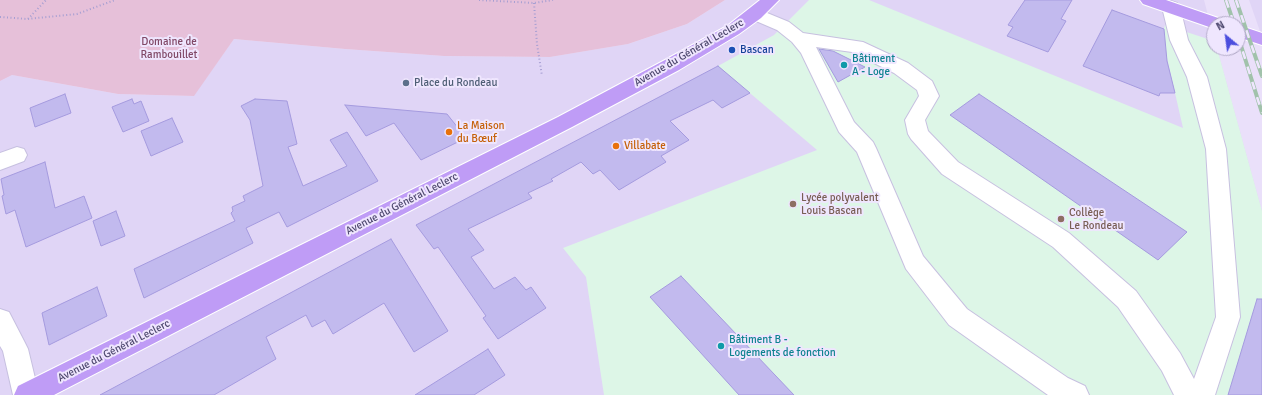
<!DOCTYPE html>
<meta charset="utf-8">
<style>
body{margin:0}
#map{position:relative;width:1262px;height:395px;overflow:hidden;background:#eae0fa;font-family:Signika,sans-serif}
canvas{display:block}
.north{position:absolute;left:1206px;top:16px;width:40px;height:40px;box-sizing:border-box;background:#efe6fe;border:1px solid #afa7c5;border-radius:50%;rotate:331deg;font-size:11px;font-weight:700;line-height:16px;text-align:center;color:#4e496f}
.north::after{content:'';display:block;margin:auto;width:14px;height:18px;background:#4c4ede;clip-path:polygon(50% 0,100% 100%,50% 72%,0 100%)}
</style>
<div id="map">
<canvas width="1262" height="395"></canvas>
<div class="north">N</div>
</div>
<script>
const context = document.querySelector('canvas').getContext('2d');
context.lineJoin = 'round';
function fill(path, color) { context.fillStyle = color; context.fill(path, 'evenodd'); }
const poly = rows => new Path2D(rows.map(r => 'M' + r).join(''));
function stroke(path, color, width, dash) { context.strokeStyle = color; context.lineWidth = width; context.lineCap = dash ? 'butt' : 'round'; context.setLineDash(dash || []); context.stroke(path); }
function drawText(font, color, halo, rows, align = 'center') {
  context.font = font + ' Signika,sans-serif'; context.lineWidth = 4; context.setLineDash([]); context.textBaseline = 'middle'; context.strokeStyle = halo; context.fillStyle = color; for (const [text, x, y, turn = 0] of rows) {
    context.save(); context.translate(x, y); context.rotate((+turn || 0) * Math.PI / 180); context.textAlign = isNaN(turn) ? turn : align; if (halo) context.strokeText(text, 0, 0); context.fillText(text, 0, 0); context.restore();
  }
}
fill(poly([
 [725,0,1204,0,1214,38,1214,48,1217,48,1262,211,1262,395,0,395,0,81,12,75,118,94,193,96,234,39,345,49,444,56,550,57,628,44,687,24],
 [1249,0,1262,0,1262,37,1255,17]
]), '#e0d5f6');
fill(poly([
 [809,0,869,0,1183,128,1167,58,1160,42,1165,25,1214,41,1214,48,1217,48,1262,211,1262,395,604,395,586,277,563,248,817,150,718,66,774,35]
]), '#ddf6e7');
fill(poly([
 [0,0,725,0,687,24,628,44,550,57,444,56,345,49,234,39,194,96,118,94,12,75,0,81]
]), '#e6c0d9');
const building = poly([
 [1025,0,1072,0,1061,19,1066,21,1048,52,1007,36,1013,27,1008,25,1025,0],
 [1112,10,1164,29,1167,61,1175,93,1160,93,1159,96,1083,66,1112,10],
 [819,49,833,51,865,67,838,82,819,49],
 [718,66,750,93,722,108,713,100,670,121,689,140,661,156,666,162,619,190,600,170,593,174,581,162,551,179,553,181,528,193,532,198,468,229,484,250,471,257,494,289,515,277,526,290,531,287,546,308,498,339,483,318,486,316,438,247,434,249,416,225,718,66],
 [65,94,71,113,35,127,30,108,65,94],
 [979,94,1187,232,1158,260,950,115,979,94],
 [132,99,134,104,141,101,149,121,123,132,112,107,132,99],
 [255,99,287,101,297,144,288,147,303,186,347,166,330,140,347,132,378,181,287,227,279,212,246,228,253,243,144,298,134,269,235,221,231,213,233,211,232,207,245,201,243,196,263,186,250,120,241,106,255,99],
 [345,105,447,114,466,138,421,160,394,123,366,136,345,105],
 [172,118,183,142,151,156,141,131,172,118],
 [45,162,55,208,84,196,92,218,26,247,15,210,6,214,2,196,4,195,1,179,45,162],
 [116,211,125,236,101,246,93,221,116,211],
 [391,239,448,331,414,352,384,303,333,334,325,320,312,327,306,315,266,337,276,359,214,395,100,395,391,239],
 [681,276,794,395,739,395,650,297,681,276],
 [97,287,107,316,49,345,42,313,97,287],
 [1257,299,1262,299,1262,395,1228,395,1257,299],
 [488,349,505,375,474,395,415,395,488,349]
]);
fill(building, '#c2baee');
stroke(building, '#a59bdf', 1);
const minor = poly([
 [1171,1,1177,3,1180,7,1188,40,1207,77,1226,149,1240,317,1215,395,1174,395,1162,371,1118,307,1053,247,942,174,911,139,908,134,905,120,919,96,917,90,894,73,852,52,816,47,854,122,873,142,876,148,923,256,967,309,1068,378,1085,386,1089,395,1048,395,949,325,906,269,857,152,839,132,801,53,792,42,777,30,749,18,746,14,749,10,755,8,789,22,803,33,863,42,908,63,932,81,939,96,925,120,928,131,958,162,1069,233,1136,291,1180,353,1194,379,1216,317,1206,149,1187,77,1170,40,1162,7,1165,3,1171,1],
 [17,147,24,149,27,155,24,161,0,170,0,153,17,147],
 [0,309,9,312,24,341,28,349,39,395,13,395,3,351,0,346,0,309]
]);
const major = poly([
 [760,0,779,0,761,18,739,34,679,70,572,127,54,395,14,395,18,386,558,117,665,60,727,26,760,0],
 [1140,0,1166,0,1224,20,1227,24,1214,24,1214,29,1212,28,1143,4,1140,0],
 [1238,25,1262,33,1262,45,1238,37,1238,25]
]);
stroke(minor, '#c7c0e0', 2);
stroke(major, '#fff', 2);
stroke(poly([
 [479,0,534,3,553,0],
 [534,3,537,44,542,76],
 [0,17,27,19,77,14,115,0],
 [28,19,46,0]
]), '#a59ed2', 2, [1, 2.5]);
fill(minor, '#fff');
fill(major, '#bf9cf6');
const rail = poly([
 [1226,0,1234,24],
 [1236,0,1262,76],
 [1238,36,1262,113]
]);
stroke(rail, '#a1c2ab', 4);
stroke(rail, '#efe6fe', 2.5, [8]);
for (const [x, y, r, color] of [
 [732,50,4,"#1a4fb4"],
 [844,65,4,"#0f9aa8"],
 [406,83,4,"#5c6f8a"],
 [449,132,4,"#e8710a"],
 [616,146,4,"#e8710a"],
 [793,204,4,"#8d6e63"],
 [1061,219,4,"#8d6e63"],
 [721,346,4,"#0f9aa8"]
]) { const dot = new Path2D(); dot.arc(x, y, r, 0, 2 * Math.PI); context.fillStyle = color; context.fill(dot); stroke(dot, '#efe6fe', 1.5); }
drawText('11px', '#804866', '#efe6fe', [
 ["Domaine de",169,42],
 ["Rambouillet",169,55]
]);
drawText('11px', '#164399', '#efe6fe', [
 ["Bascan",740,50]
], 'left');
drawText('11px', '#4e496f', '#efe6fe', [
 ["Avenue du Général Leclerc",689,53,-30],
 ["Avenue du Général Leclerc",402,204,-27],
 ["Avenue du Général Leclerc",114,351,-27]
]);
drawText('11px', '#0d838f', '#efe6fe', [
 ["Bâtiment",852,59],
 ["A - Loge",852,72],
 ["Bâtiment B -",729,340],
 ["Logements de fonction",729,353]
], 'left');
drawText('11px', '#4e5e75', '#efe6fe', [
 ["Place du Rondeau",414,83]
], 'left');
drawText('11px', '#c56008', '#efe6fe', [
 ["La Maison",457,126],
 ["du Bœuf",457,139],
 ["Villabate",624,146]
], 'left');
drawText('11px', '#785e54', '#efe6fe', [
 ["Lycée polyvalent",801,198],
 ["Louis Bascan",801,211],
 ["Collège",1069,213],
 ["Le Rondeau",1069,226]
], 'left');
</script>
